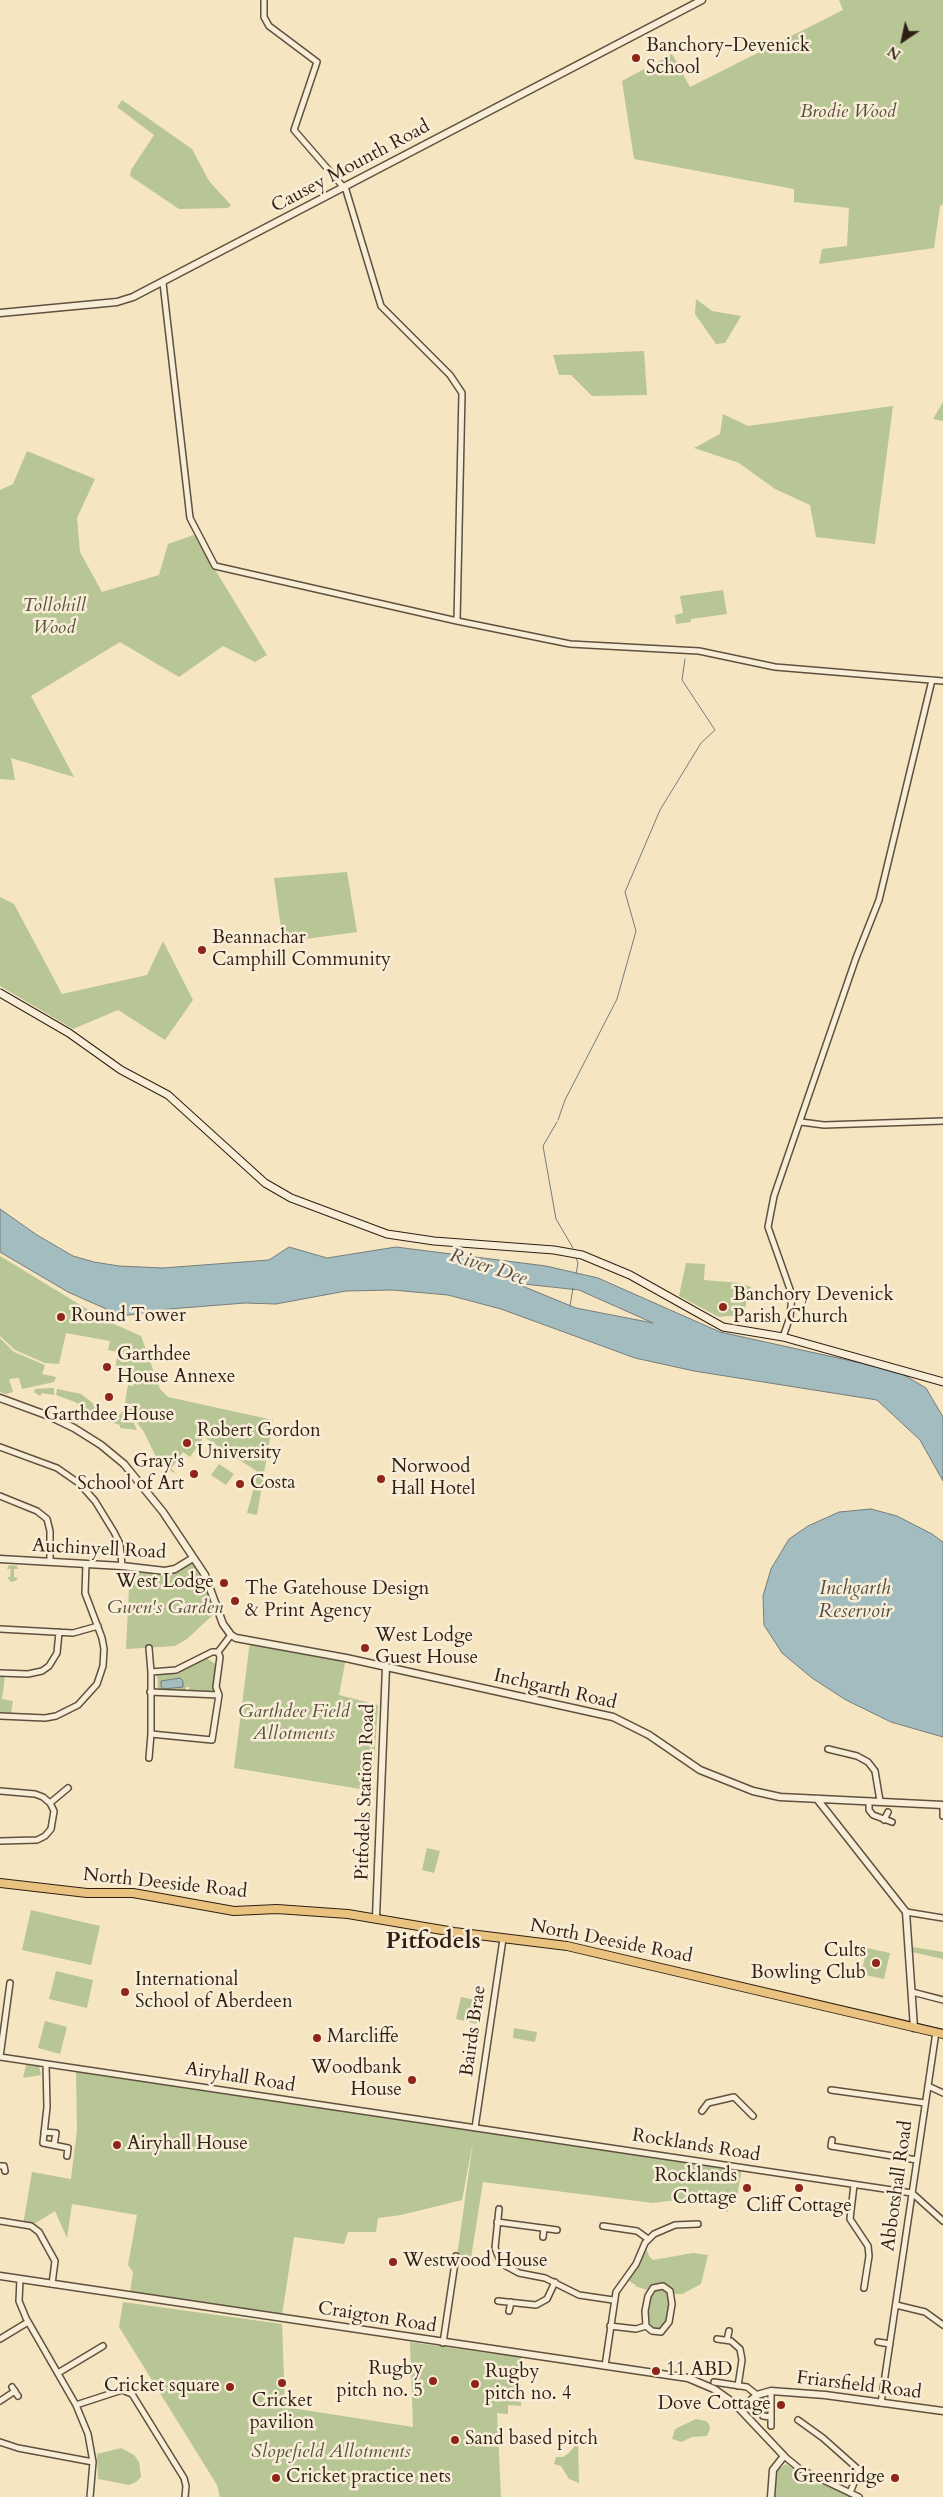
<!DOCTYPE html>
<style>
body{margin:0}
#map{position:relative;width:943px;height:2497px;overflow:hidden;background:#f5e5c1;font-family:Cardo,serif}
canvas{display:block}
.north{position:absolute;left:878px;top:15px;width:50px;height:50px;-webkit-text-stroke:4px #f8eed7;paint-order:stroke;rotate:214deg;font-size:14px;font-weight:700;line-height:20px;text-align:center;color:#2f1f14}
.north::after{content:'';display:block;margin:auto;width:18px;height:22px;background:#2f1f14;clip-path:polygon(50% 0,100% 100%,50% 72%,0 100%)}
</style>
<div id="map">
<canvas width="943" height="2497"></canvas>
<div class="north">N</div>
</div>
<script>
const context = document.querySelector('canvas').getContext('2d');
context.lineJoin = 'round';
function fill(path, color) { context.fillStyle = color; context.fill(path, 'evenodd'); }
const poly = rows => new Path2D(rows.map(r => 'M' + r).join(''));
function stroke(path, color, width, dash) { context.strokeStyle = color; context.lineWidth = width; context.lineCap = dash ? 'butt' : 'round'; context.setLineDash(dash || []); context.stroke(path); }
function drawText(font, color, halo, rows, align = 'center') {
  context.font = font + ' Cardo,serif'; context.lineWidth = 5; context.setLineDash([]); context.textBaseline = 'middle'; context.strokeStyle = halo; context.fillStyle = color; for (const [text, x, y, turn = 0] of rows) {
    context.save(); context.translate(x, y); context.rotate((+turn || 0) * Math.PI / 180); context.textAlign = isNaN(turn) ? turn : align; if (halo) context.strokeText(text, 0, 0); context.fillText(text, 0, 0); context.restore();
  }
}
fill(poly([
 [839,0,943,0,943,204,940,206,934,248,819,264,822,249,847,246,849,208,794,202,794,189,634,159,622,81,672,54,690,87,843,10],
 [122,100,192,149,209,181,231,205,228,208,179,209,130,176,131,170,154,135,117,107],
 [696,299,712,311,741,316,725,343,716,344,695,314],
 [644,351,647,395,592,396,571,375,559,375,553,355],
 [943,402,943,421,933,419],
 [893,406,875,544,816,537,810,505,775,489,739,463,694,448,720,434,723,414,748,426],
 [27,451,95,479,77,518,80,552,102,592,159,575,168,544,194,535,267,655,255,662,223,646,179,677,120,642,31,696,74,777,11,758,15,780,0,779,0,490,13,484],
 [723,590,727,614,691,619,691,622,676,624,675,615,683,613,680,596],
 [347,872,357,932,283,942,274,878],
 [0,897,14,904,62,994,147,975,163,941,193,1000,165,1040,118,1010,73,1029,0,986],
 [0,1256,105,1320,141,1336,160,1389,168,1397,273,1420,257,1515,247,1513,258,1472,204,1437,190,1457,183,1452,171,1469,175,1472,174,1473,158,1461,144,1432,128,1411,128,1404,125,1403,128,1385,133,1386,135,1377,127,1375,127,1372,115,1369,118,1352,108,1350,110,1341,66,1333,59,1364,45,1363,15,1350,0,1336],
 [686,1263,705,1264,704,1280,740,1283,751,1287,744,1311,738,1315,719,1317,679,1296],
 [0,1338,14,1352,45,1365,42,1374,56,1377,54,1382,22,1389,19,1378,9,1379,13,1392,6,1394,0,1392],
 [54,1388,54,1395,42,1393,40,1396,34,1392,35,1389],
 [57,1389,81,1394,103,1411,120,1415,122,1411,133,1421,137,1430,120,1428,120,1425,104,1420,75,1402,56,1395],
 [219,1464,234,1474,226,1485,211,1475],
 [193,1558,205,1575,217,1611,187,1639,175,1646,126,1649,130,1567,165,1571],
 [9,1565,17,1566,18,1569,14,1569,14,1577,18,1578,15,1581,11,1582,7,1577,10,1577,11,1569,7,1569],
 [250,1641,346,1658,339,1695,378,1705,372,1791,234,1768],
 [205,1657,217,1665,214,1691,211,1693,189,1691,189,1687,186,1687,186,1690,182,1692,158,1690,157,1673,182,1670],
 [0,1675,5,1676,2,1699,13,1701,11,1713,0,1712],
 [427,1848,440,1851,434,1873,422,1870],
 [31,1910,100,1926,91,1965,22,1950],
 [912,1947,943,1952,943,1959,912,1952],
 [867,1948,890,1953,884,1979,861,1974],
 [56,1971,93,1980,87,2008,49,1999],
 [461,1997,483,2002,477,2024,456,2019],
 [45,2021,67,2027,60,2054,38,2048],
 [514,2028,537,2032,535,2042,513,2038],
 [26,2065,39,2066,41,2075,23,2078],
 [76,2070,742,2168,737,2196,727,2212,712,2202,692,2198,653,2203,483,2182,471,2258,457,2256,473,2142,462,2200,401,2215,378,2218,376,2232,348,2232,344,2244,294,2237,282,2315,130,2292,133,2272,128,2265,137,2215,72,2204,67,2238,55,2211,31,2226,23,2225,32,2172,71,2179,77,2130],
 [646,2247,649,2256,653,2260,693,2253,708,2255,701,2284,682,2294,675,2294,671,2287,662,2282,651,2285,647,2290,635,2286,636,2285,627,2280,639,2266],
 [660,2288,668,2292,669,2307,665,2325,660,2330,652,2329,649,2326,647,2313,653,2291],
 [123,2302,282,2324,285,2407,413,2427,410,2342,495,2354,495,2350,521,2354,521,2406,508,2405,508,2414,497,2413,501,2497,220,2497,217,2485,119,2327],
 [696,2419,706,2421,709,2424,710,2429,707,2436,692,2437,681,2442,672,2439,675,2429],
 [578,2442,579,2483,569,2479,561,2466,554,2464,556,2457,563,2457,569,2453],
 [121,2448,134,2455,139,2462,141,2477,136,2482,129,2485,98,2479,97,2454],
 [786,2464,798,2472,852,2497,774,2497,776,2471]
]), '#b8c595');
const water = poly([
 [0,1209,37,1235,73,1256,94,1262,119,1266,163,1268,269,1260,289,1247,327,1258,396,1247,546,1266,598,1278,720,1332,897,1371,926,1388,943,1417,943,1481,920,1440,877,1400,694,1371,635,1358,501,1309,448,1295,392,1290,346,1291,276,1304,245,1303,169,1309,122,1316,68,1292,0,1252,0,1209],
 [515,1283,579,1290,653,1323,576,1308,515,1283],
 [871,1509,897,1516,932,1534,943,1542,943,1737,891,1722,846,1700,812,1678,782,1653,764,1625,763,1596,771,1569,789,1539,808,1526,839,1512,871,1509],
 [180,1678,183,1681,183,1687,163,1689,161,1686,161,1681,180,1678],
 [763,2397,766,2405,766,2413,760,2415,751,2405,763,2397]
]);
fill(water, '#a3bcbf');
stroke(water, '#757d7b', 1);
stroke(poly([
 [558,1120,565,1100,617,999,636,931,625,892,660,810,701,743,715,730,682,680,685,659],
 [557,1122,543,1146,556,1219,573,1248],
 [576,1274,578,1263,576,1258],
 [570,1306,573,1288]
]), '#757d7b', 1);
const minor = poly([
 [264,0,264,17,269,26,317,62,294,130,346,190,381,306,450,375,462,393,457,621],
 [163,283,190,518,215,566,457,621,570,644,699,651,775,667,943,681],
 [801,1122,824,1125,943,1121],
 [783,1337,790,1317,792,1295,768,1227,774,1196,856,958,879,900,932,680],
 [0,1447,57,1468,80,1484,95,1501,114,1532,120,1544,122,1566],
 [0,1496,37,1511,47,1519,50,1531,50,1562],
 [0,1629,73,1633,98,1626],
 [149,1648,151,1672],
 [218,1652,220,1657,216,1687,219,1695,212,1740,151,1734,151,1672,176,1670,212,1652,218,1652,231,1635],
 [0,1673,28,1674,42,1671,49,1666,57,1653,59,1632],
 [150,1692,219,1695],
 [0,1716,45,1718,56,1716,78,1705,97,1684,103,1666,104,1649,102,1638,85,1593,86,1564],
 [828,1749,857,1756,868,1762,875,1771,880,1801],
 [149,1758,151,1734],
 [0,1791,35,1794,43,1797,50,1803,54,1811,51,1829,45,1836,37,1840,0,1841],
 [869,1801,869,1810,873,1815,892,1822],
 [50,1803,68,1788],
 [943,1805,943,1816],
 [884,1820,888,1812],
 [906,1912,943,1918],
 [912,1992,943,2000],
 [0,2057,912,2193,943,2221],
 [0,2057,10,1983],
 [46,2064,47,2107,43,2143,68,2148,67,2156],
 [928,2086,943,2093],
 [831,2090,925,2103],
 [702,2111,708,2103,734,2097,753,2116],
 [475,2128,503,1939],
 [44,2132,56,2133,54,2145],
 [832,2140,831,2146,917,2160],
 [0,2166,4,2166,5,2171],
 [854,2185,850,2219,868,2246,869,2256,864,2288],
 [499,2209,495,2248,499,2258,506,2266,519,2273,545,2278,579,2295,613,2300],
 [0,2221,31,2226,39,2232,55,2261,52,2284],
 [497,2222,557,2230],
 [603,2226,637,2231,648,2239],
 [543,2237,544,2228],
 [20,2279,19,2301,26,2318,76,2405,88,2434,93,2462,90,2497],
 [498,2301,536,2305,547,2299,555,2282],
 [896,2305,925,2312,943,2325],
 [509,2311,511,2302],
 [610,2326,636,2329,646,2326,652,2331,661,2332,669,2322,672,2304,670,2291,663,2286,653,2288,648,2296,645,2311,646,2326],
 [0,2339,28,2322],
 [717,2339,731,2341,740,2349,742,2360,738,2386],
 [727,2340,729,2331],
 [878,2342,890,2344],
 [443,2343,456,2256],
 [605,2366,616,2292,636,2264,645,2243,654,2234,675,2225,698,2224],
 [58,2373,103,2346],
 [714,2382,747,2387,757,2395],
 [12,2387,18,2396],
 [0,2401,15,2391],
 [881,2403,936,2032],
 [76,2405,122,2390,132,2394,184,2478,186,2486,185,2497],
 [763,2416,771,2417],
 [798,2420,823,2438,859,2470,850,2493],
 [771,2426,771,2391],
 [0,2442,18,2448,93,2462],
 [784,2456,800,2469,859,2497]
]);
const tertiary = poly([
 [0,313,117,302,133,297,702,0],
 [0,1398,49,1416,74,1428,101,1445,124,1464,163,1512,205,1575,223,1624,231,1635,236,1638,346,1658,613,1717,649,1735,700,1770,753,1791,780,1797,943,1805],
 [0,1559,122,1566,165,1571,175,1569,193,1558],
 [817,1799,906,1912,914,2028],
 [376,1917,386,1667],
 [0,2276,688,2378,714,2389,735,2404,784,2456,773,2470,771,2497],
 [741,2409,757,2395,771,2391,825,2395,943,2411]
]);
const secondary = poly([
 [0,993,69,1033,121,1070,168,1095,265,1183,291,1198,387,1234,434,1241,554,1250,582,1255,630,1275,723,1327,783,1337,943,1382]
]);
const primary = poly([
 [0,1883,87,1893,133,1893,234,1911,277,1909,348,1914,454,1932,567,1946,943,2034]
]);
stroke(minor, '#60503f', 8);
stroke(tertiary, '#60503f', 9);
stroke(secondary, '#2f1f14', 9);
stroke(primary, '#2f1f14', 10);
stroke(minor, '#f8eed7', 5);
stroke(tertiary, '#f8eed7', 6);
stroke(secondary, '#f8eed7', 7);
stroke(primary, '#eac280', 8);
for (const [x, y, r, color] of [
 [636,58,5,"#8f2418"],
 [202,950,5,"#8f2418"],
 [723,1307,5,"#8f2418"],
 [61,1317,5,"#8f2418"],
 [107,1367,5,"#8f2418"],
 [109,1397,5,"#8f2418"],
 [187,1443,5,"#8f2418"],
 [194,1474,5,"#8f2418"],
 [381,1479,5,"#8f2418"],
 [240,1484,5,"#8f2418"],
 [224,1583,5,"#8f2418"],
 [235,1601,5,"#8f2418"],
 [365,1648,5,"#8f2418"],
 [876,1963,5,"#8f2418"],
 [125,1992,5,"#8f2418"],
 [317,2038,5,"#8f2418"],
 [412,2080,5,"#8f2418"],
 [117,2145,5,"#8f2418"],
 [747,2188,5,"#8f2418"],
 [799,2188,5,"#8f2418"],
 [393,2262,5,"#8f2418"],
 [656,2371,5,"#8f2418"],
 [433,2381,5,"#8f2418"],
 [282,2383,5,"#8f2418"],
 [475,2384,5,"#8f2418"],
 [230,2387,5,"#8f2418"],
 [781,2405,5,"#8f2418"],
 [455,2440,5,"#8f2418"],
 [276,2478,5,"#8f2418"],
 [895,2478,5,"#8f2418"]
]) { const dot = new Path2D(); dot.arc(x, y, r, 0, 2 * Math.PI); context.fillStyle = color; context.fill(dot); stroke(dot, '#f8eed7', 2); }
drawText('19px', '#2f1f14', '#f8eed7', [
 ["Banchory-Devenick",646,47],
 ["School",646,69],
 ["Beannachar",212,939],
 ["Camphill Community",212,961],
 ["Banchory Devenick",733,1296],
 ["Parish Church",733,1318],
 ["Round Tower",71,1317],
 ["Garthdee",117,1356],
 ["House Annexe",117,1378],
 ["Garthdee House",109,1416,"center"],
 ["Robert Gordon",197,1432],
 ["University",197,1454],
 ["Gray's",184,1463,"right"],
 ["School of Art",184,1485,"right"],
 ["Norwood",391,1468],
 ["Hall Hotel",391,1490],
 ["Costa",250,1484],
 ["West Lodge",214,1583,"right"],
 ["The Gatehouse Design",245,1590],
 ["& Print Agency",245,1612],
 ["West Lodge",375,1637],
 ["Guest House",375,1659],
 ["Cults",866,1952,"right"],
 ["Bowling Club",866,1974,"right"],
 ["International",135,1981],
 ["School of Aberdeen",135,2003],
 ["Marcliffe",327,2038],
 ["Woodbank",402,2069,"right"],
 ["House",402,2091,"right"],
 ["Airyhall House",127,2145],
 ["Rocklands",737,2177,"right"],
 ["Cottage",737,2199,"right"],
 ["Cliff Cottage",799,2207,"center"],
 ["Westwood House",403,2262],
 ["Rugby",423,2370,"right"],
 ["pitch no. 5",423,2392,"right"],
 ["11 ABD",666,2371],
 ["Rugby",485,2373],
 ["pitch no. 4",485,2395],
 ["Cricket square",220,2387,"right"],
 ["Cricket",282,2402,"center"],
 ["pavilion",282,2424,"center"],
 ["Dove Cottage",771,2405,"right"],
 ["Sand based pitch",465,2440],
 ["Cricket practice nets",286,2478],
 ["Greenridge",885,2478,"right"]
], 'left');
drawText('italic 19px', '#58513b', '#f8eed7', [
 ["Brodie Wood",848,113],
 ["Tollohill",54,607],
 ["Wood",54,629],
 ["Gwen's Garden",165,1609],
 ["Garthdee Field",294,1713],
 ["Allotments",294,1735],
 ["Slopefield Allotments",331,2453]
]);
drawText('19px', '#2f1f14', '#f8eed7', [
 ["Causey Mounth Road",351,167,-28],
 ["Auchinyell Road",99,1550,3],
 ["Inchgarth Road",555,1690,13],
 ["Pitfodels Station Road",366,1792,-88],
 ["North Deeside Road",165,1884,6],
 ["North Deeside Road",611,1942,11],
 ["Bairds Brae",474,2031,-82],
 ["Airyhall Road",240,2078,9],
 ["Rocklands Road",696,2146,9],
 ["Abbotshall Road",898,2186,-82],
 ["Craigton Road",377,2318,9],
 ["Friarsfield Road",859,2386,7]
]);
drawText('italic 20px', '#524e47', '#f8eed7', [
 ["River Dee",488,1268,18],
 ["Inchgarth",855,1589],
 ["Reservoir",855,1612]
]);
drawText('bold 24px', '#2f1f14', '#f8eed7', [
 ["Pitfodels",433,1942]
]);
</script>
